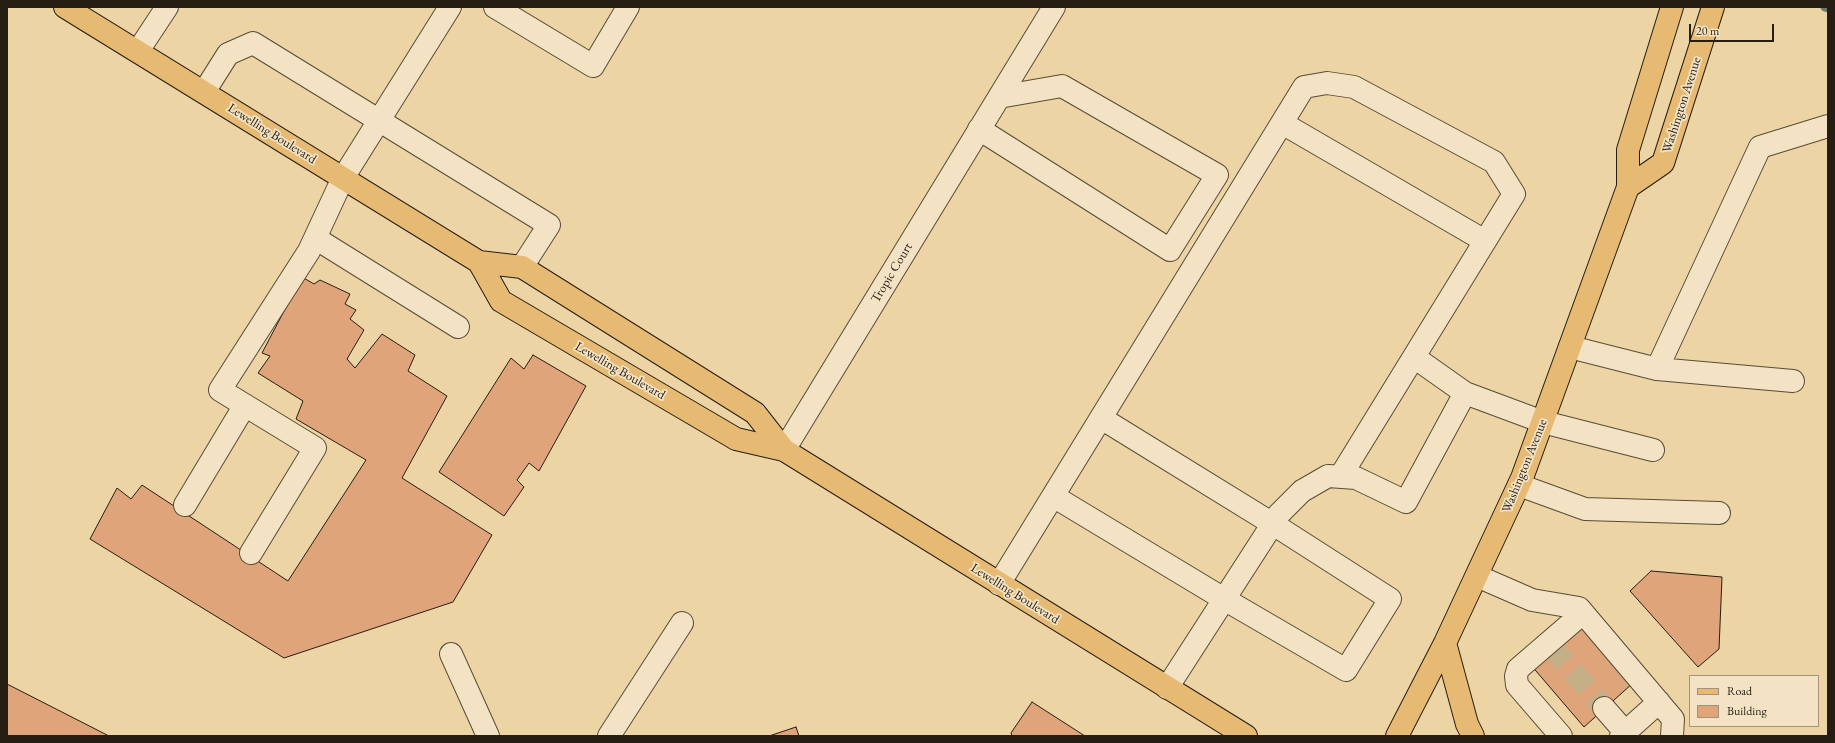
<!DOCTYPE html>
<style>
body{margin:0}
#map{position:relative;width:1835px;height:743px;overflow:hidden;background:#edd4a4;font-family:"EB Garamond",serif}
canvas{display:block}
.frame{position:absolute;inset:0;border:8px solid #261d13;pointer-events:none}
.legend{position:absolute;left:1689px;top:675px;width:130px;height:52px;box-sizing:border-box;background:#f3e3c4;border:1px solid #a1947d;margin:0;padding:5px 7px;list-style:none;font-size:12px;color:#261d13}
.legend li{display:flex;align-items:center;gap:8px;height:20px}
.legend b{width:20px;border:1px solid #a1947d}
.scale{position:absolute;left:1689px;top:24px;width:85px;height:18px;box-sizing:border-box;border:2px solid #261d13;border-top:0;padding-left:5px;font-size:12px;line-height:14px;white-space:nowrap;color:#261d13;-webkit-text-stroke:3px #f3e3c4;paint-order:stroke}
</style>
<div id="map">
<canvas width="1835" height="743"></canvas>
<div class="frame"></div>
<ul class="legend">
<li><b style="height:5px;background:#e6ba72"></b>Road</li>
<li><b style="height:11px;background:#e0a47b"></b>Building</li>
</ul>
<div class="scale">20 m</div>
</div>
<script>
const context = document.querySelector('canvas').getContext('2d');
context.lineJoin = 'round';
const poly = rows => new Path2D(rows.map(r => 'M' + r).join(''));
function stroke(path, color, width, dash) { context.strokeStyle = color; context.lineWidth = width; context.lineCap = dash ? 'butt' : 'round'; context.setLineDash(dash || []); context.stroke(path); }
function fill(path, color) { context.fillStyle = color; context.fill(path, 'evenodd'); }
function drawText(font, color, halo, rows, align = 'center') {
  context.font = font + ' "EB Garamond",serif'; context.lineWidth = 3.5; context.setLineDash([]); context.textBaseline = 'middle'; context.strokeStyle = halo; context.fillStyle = color; for (const [text, x, y, turn = 0] of rows) {
    context.save(); context.translate(x, y); context.rotate((+turn || 0) * Math.PI / 180); context.textAlign = isNaN(turn) ? turn : align; if (halo) context.strokeText(text, 0, 0); context.fillText(text, 0, 0); context.restore();
  }
}
stroke(poly([
 [1825,7,1828,8]
]), '#6b7a6c', 9);
const building = poly([
 [302,277,314,284,320,280,350,294,345,304,356,310,350,319,364,330,347,359,355,368,382,334,415,355,408,371,447,396,402,478,492,535,453,602,284,658,90,539,117,488,131,499,142,485,288,581,366,460,296,419,303,401,258,373,270,356,262,353,302,277],
 [533,355,586,386,539,471,529,463,517,480,524,487,504,516,439,472,511,358,524,369,533,355],
 [1651,571,1722,577,1719,649,1698,667,1630,591,1651,571],
 [1581,621,1633,683,1584,727,1530,664,1581,621],
 [7,684,109,736,7,736,7,684],
 [1032,702,1085,736,1012,736,1011,733,1032,702],
 [796,727,799,736,769,736,796,727]
]);
fill(building, '#e0a47b');
stroke(building, '#261d13', 1);
stroke(poly([
 [1551,646,1604,708]
]), '#c5af87', 22, [22, 11]);
const minor = poly([
 [495,7,593,66,628,7],
 [138,51,167,7],
 [204,92,228,54,253,43,549,225,522,267],
 [1282,123,1485,241],
 [979,129,1170,250,1217,175,1062,86,999,97],
 [315,238,458,327],
 [1570,347,1657,369,1793,381],
 [1414,357,1465,393,1543,422,1653,450],
 [1657,369,1760,147,1828,126],
 [784,450,1054,7],
 [1519,485,1585,509,1719,513],
 [1053,496,1224,599,1346,670,1390,599,1273,524,1101,418],
 [185,505,245,405],
 [251,553,315,448,220,390,309,251,343,178,450,7],
 [1477,576,1532,600,1579,608,1673,719,1672,736],
 [999,584,1304,87,1327,83,1354,87,1494,162,1514,194,1340,477],
 [451,654,488,736],
 [1167,688,1279,514,1302,491,1328,476,1356,478,1406,502,1465,393],
 [1604,708,1625,732],
 [609,736,682,623],
 [1561,736,1517,685,1516,676,1518,669,1583,613],
 [1621,736,1659,702]
]);
const major = poly([
 [65,7,479,262,522,267,755,413,784,450],
 [1628,187,1663,163,1713,7],
 [479,262,501,301,731,436,736,439,784,450,1246,736],
 [1445,643,1467,724,1473,736],
 [1397,736,1445,643,1522,478,1628,187,1628,150,1672,7]
]);
stroke(minor, '#584b37', 24);
stroke(major, '#261d13', 24);
stroke(minor, '#f3e3c4', 22);
stroke(major, '#e6ba72', 22);
drawText('13px', '#261d13', '#f3e3c4', [
 ["Washington Avenue",1682,105,-72],
 ["Lewelling Boulevard",272,134,32],
 ["Tropic Court",892,273,-59],
 ["Lewelling Boulevard",620,371,30],
 ["Washington Avenue",1525,466,-68],
 ["Lewelling Boulevard",1015,594,32]
]);
</script>
